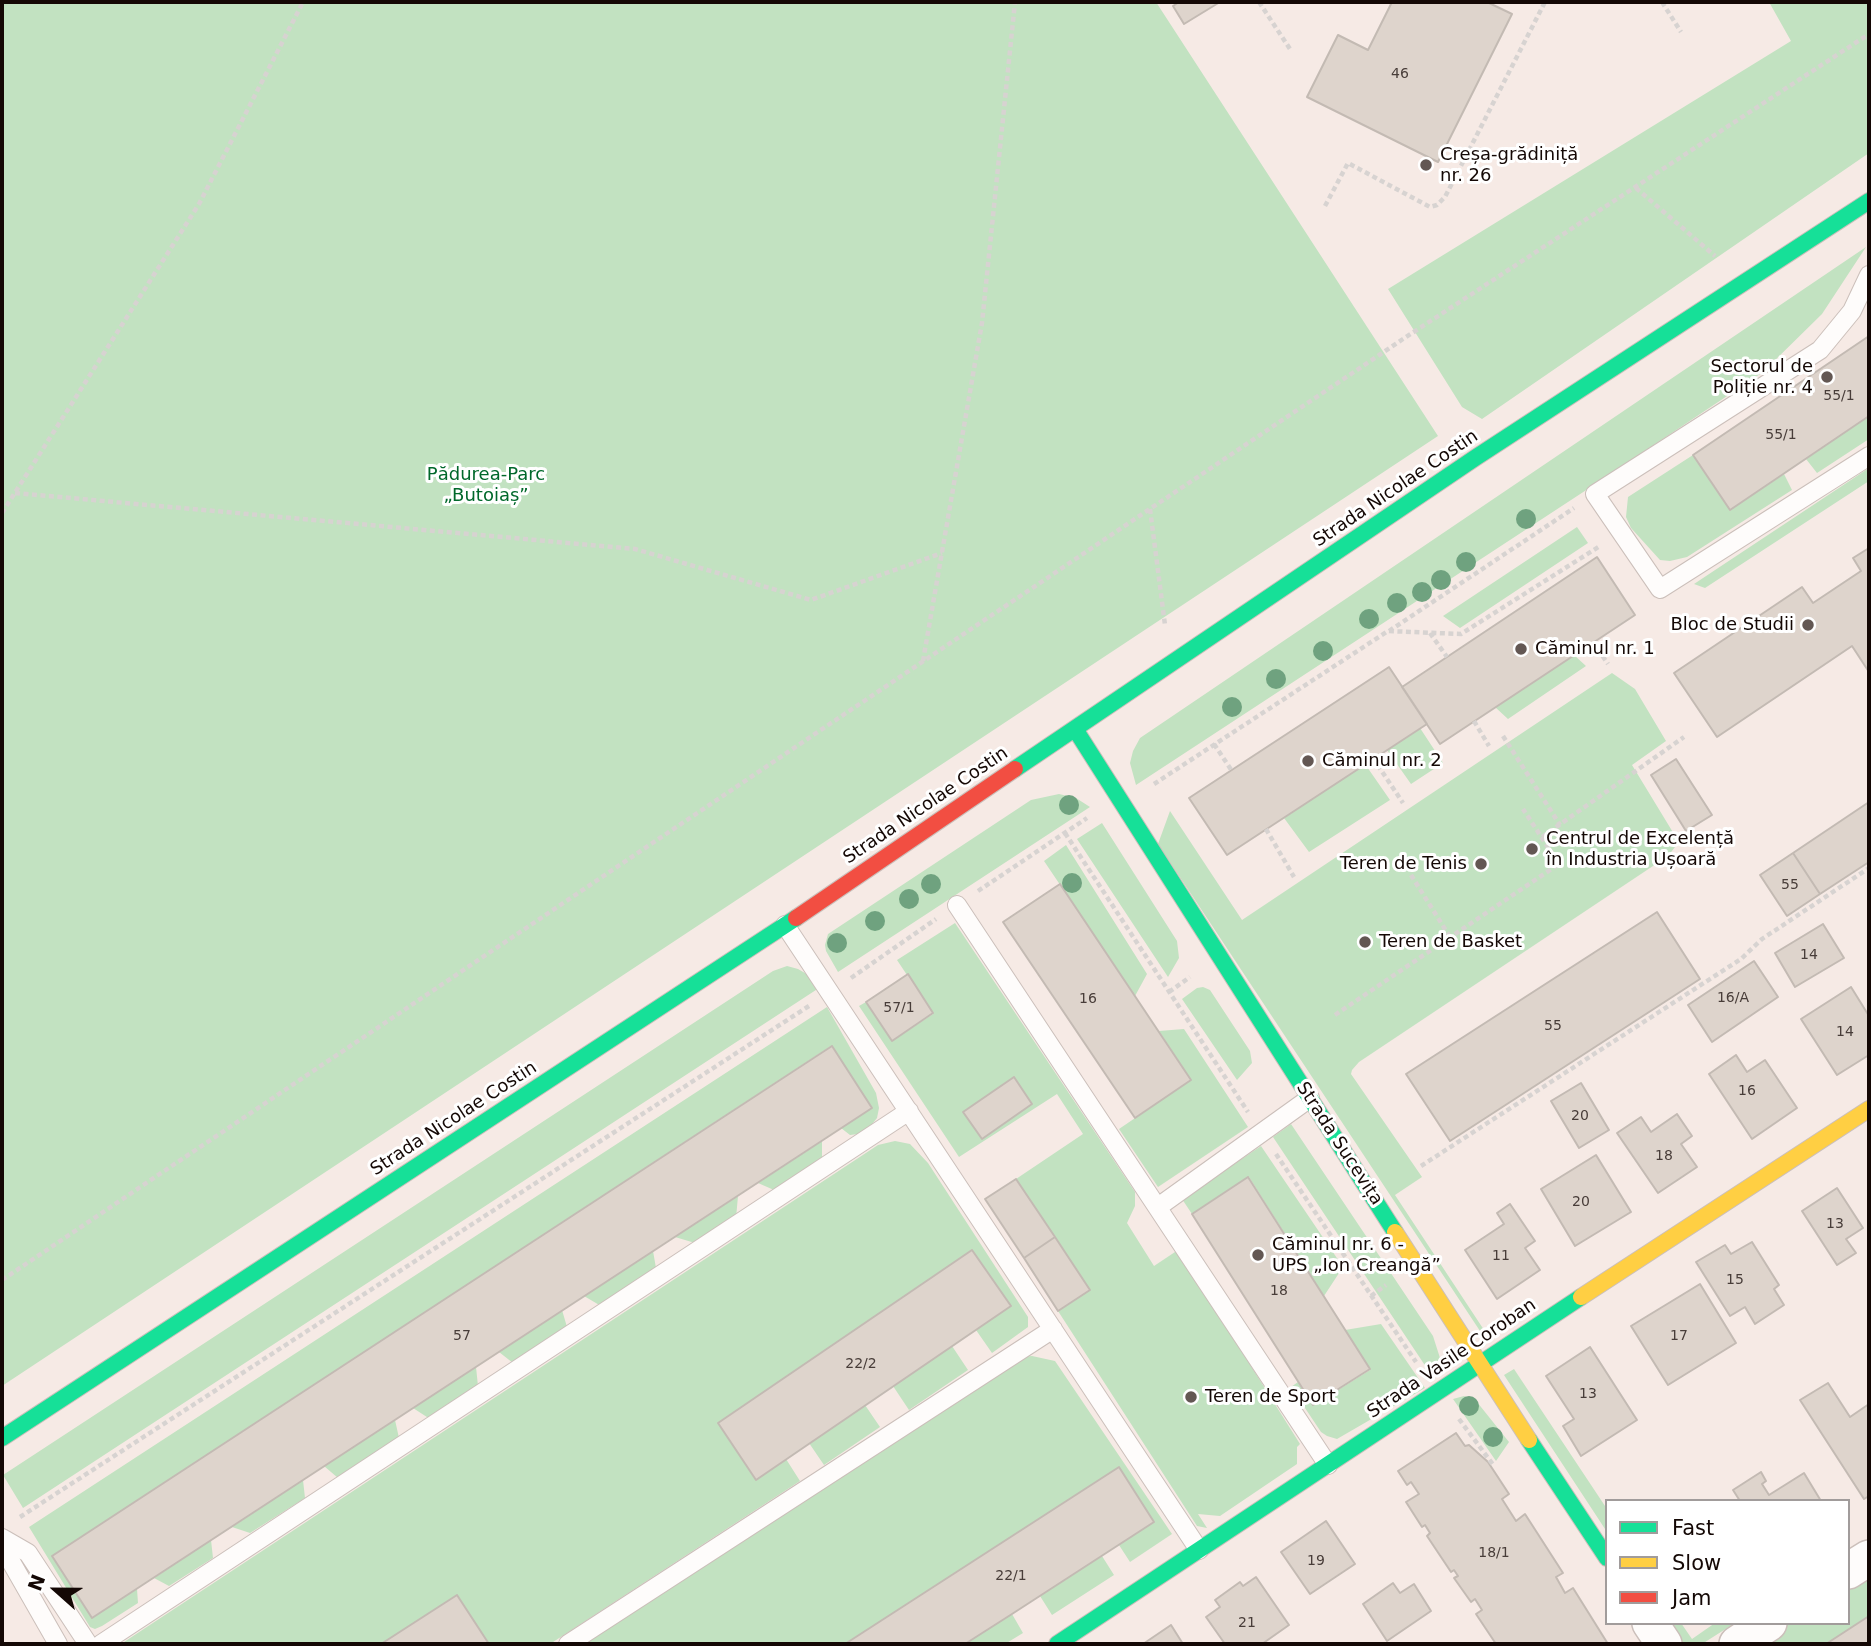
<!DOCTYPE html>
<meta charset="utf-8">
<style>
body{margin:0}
#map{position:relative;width:1871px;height:1646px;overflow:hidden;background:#f6eae5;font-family:"DejaVu Sans",sans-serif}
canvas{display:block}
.frame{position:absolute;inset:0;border:4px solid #140805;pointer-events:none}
.legend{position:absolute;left:1605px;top:1499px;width:245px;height:126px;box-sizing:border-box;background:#fff;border:2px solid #a19c9b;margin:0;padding:9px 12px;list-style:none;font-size:21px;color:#140805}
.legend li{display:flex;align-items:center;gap:14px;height:35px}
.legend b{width:35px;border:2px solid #a19c9b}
.north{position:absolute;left:21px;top:1555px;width:70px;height:70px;-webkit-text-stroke:5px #fff;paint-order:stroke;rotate:291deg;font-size:19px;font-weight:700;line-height:28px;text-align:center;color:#140805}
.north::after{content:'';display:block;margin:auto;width:24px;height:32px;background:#140805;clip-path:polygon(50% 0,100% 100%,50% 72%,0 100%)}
</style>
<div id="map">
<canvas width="1871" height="1646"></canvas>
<div class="frame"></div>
<ul class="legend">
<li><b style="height:9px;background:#16e098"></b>Fast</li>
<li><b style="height:9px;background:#ffcf43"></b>Slow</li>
<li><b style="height:9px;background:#f24e42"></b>Jam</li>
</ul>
<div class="north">N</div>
</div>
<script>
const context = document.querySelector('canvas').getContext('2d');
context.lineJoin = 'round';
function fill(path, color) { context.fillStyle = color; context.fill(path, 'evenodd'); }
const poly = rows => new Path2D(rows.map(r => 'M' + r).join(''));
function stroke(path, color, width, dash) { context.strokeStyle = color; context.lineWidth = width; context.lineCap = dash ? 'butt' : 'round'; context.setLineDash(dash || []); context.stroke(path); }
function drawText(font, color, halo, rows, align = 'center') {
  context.font = font + ' "DejaVu Sans",sans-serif'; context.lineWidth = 6; context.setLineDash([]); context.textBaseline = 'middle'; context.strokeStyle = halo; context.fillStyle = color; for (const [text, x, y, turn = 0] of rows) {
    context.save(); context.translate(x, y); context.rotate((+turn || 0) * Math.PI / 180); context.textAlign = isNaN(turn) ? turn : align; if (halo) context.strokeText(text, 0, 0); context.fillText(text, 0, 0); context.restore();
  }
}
fill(poly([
 [2,2,1156,2,1438,436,2,1386],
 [1769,2,1869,2,1869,153,1482,419,1462,407,1388,289,1791,41],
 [1866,247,1822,314,1763,372,1597,483,1136,785,1130,763,1133,751,1140,738],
 [1869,416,1869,439,1817,473,1806,459],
 [1693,455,1730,510,1784,474,1792,490,1687,557,1670,561,1660,560,1631,528,1626,517,1628,497],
 [1869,468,1869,481,1705,588,1694,584],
 [1577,527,1588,543,1460,628,1443,616],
 [1574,655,1586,666,1508,719,1495,707],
 [1612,673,1635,689,1666,741,1632,765,1677,839,1675,847,1668,856,1359,1062,1352,1070,1351,1074,1422,1177,1395,1195,1486,1333,1480,1331,1158,844,1170,811,1242,920],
 [1420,728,1443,763,1411,784,1387,750],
 [1365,764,1390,800,1309,852,1284,818],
 [1059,794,1076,798,1090,807,838,972,826,951,825,945,828,934,1031,800],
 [1102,823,1177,941,1179,958,1168,977,1077,839],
 [1066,845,1147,974,1135,996,1044,861],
 [955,923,1135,1192,1135,1206,1127,1223,1154,1266,1178,1250,1300,1444,1297,1447,1297,1464,1220,1516,1198,1514,1207,1528,1197,1526,1058,1311,1090,1290,1016,1179,1083,1134,1057,1094,959,1157,859,1006,866,1002,892,1041,933,1014,897,960],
 [787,966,798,969,810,976,819,988,23,1508,3,1475,773,971],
 [1203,987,1210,990,1250,1051,1252,1063,1237,1080,1182,999,1197,988],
 [827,1007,876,1093,879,1108,877,1118,869,1128,858,1134,850,1135,841,1128,831,1046,53,1556,92,1617,137,1589,138,1603,102,1626,95,1629,90,1627,29,1527],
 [1184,1029,1248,1127,1158,1187,1119,1129,1191,1080,1159,1031],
 [1291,1124,1433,1336,1440,1358,1430,1373,1273,1137],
 [822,1141,822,1159,774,1190,758,1183],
 [895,1141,910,1144,928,1163,1028,1317,1028,1327,992,1353,976,1330,1010,1306,972,1250,718,1423,755,1479,786,1459,800,1481,550,1644,489,1644,457,1596,381,1644,121,1644,878,1145],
 [1261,1146,1343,1267,1324,1296,1249,1177,1192,1214,1182,1199],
 [738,1196,736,1218,695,1243,675,1237],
 [653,1251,656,1268,601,1306,584,1296],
 [562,1310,567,1327,513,1363,499,1352],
 [1381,1324,1425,1388,1337,1439,1327,1436,1321,1432,1291,1387,1298,1382,1314,1405,1370,1370,1345,1330],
 [952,1346,968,1370,909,1410,893,1386],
 [1032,1356,1055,1361,1172,1534,1130,1562,1119,1545,1118,1468,845,1644,582,1644,1020,1357],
 [476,1367,478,1386,430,1419,413,1408],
 [1514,1369,1607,1509,1607,1532,1504,1375],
 [1464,1396,1477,1402,1509,1442,1496,1461,1453,1399],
 [865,1405,880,1427,824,1465,809,1443],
 [395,1420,399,1438,338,1478,324,1466],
 [303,1480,305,1498,250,1533,232,1527],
 [211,1540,213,1558,169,1586,154,1578],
 [1102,1556,1114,1575,1052,1615,1040,1596],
 [1869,1567,1869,1616,1826,1644,1751,1644,1783,1623,1848,1623,1848,1581],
 [1012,1614,1023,1633,1005,1644,965,1644],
 [1666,1623,1681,1623,1692,1639,1715,1623,1735,1623,1702,1644,1680,1644]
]), '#c2e2c1');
const building = poly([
 [1179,2,1220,2,1184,24,1173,6,1179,2],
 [1392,2,1487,2,1512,14,1438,162,1307,97,1338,35,1368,50,1392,2],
 [1869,336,1869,416,1730,510,1693,455,1869,336],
 [1869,548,1869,672,1852,646,1717,737,1674,673,1802,587,1813,603,1861,571,1853,558,1869,548],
 [1597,557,1635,615,1440,744,1402,687,1597,557],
 [1389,667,1427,724,1227,855,1189,798,1389,667],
 [1676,759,1712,815,1686,831,1651,775,1676,759],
 [1869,802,1869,862,1820,894,1793,853,1869,802],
 [1793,853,1820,894,1787,916,1760,875,1793,853],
 [1060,884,1191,1080,1135,1118,1003,922,1060,884],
 [1657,912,1700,979,1450,1141,1406,1074,1657,912],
 [1823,924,1844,958,1795,987,1775,953,1823,924],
 [1754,961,1778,997,1712,1042,1688,1005,1754,961],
 [908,974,933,1013,892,1041,866,1002,908,974],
 [1851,987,1869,1016,1869,1055,1837,1075,1801,1019,1851,987],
 [832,1046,872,1108,92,1618,52,1556,832,1046],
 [1736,1055,1747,1072,1765,1060,1797,1108,1752,1139,1709,1074,1736,1055],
 [1014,1077,1032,1104,982,1139,963,1112,1014,1077],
 [1581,1083,1609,1130,1579,1148,1551,1101,1581,1083],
 [1677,1114,1692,1136,1681,1144,1697,1167,1658,1193,1617,1133,1641,1117,1651,1132,1677,1114],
 [1596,1155,1631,1212,1575,1246,1541,1189,1596,1155],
 [1248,1177,1370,1369,1313,1405,1192,1214,1248,1177],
 [1016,1179,1055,1237,1024,1258,985,1199,1016,1179],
 [1837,1188,1863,1228,1846,1239,1856,1253,1837,1265,1802,1211,1837,1188],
 [1510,1204,1535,1241,1525,1248,1540,1270,1497,1299,1465,1250,1504,1224,1497,1213,1510,1204],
 [1055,1237,1090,1290,1058,1311,1024,1258,1055,1237],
 [1752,1242,1779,1285,1774,1289,1784,1305,1755,1324,1745,1307,1730,1316,1696,1262,1725,1245,1731,1254,1752,1242],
 [972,1250,1011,1306,756,1480,718,1423,972,1250],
 [1700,1284,1736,1343,1668,1385,1631,1326,1700,1284],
 [1590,1347,1637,1420,1581,1456,1563,1426,1574,1419,1546,1376,1590,1347],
 [1828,1383,1850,1417,1869,1404,1869,1496,1864,1499,1800,1400,1828,1383],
 [1456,1433,1465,1446,1469,1445,1488,1462,1509,1494,1502,1499,1516,1521,1525,1514,1563,1573,1556,1577,1565,1593,1573,1588,1608,1644,1496,1644,1476,1614,1482,1610,1475,1599,1471,1602,1454,1578,1458,1576,1454,1570,1451,1572,1427,1536,1430,1533,1425,1525,1422,1527,1406,1502,1419,1494,1411,1482,1407,1485,1398,1471,1456,1433],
 [1119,1467,1154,1522,1012,1614,965,1644,845,1644,1119,1467],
 [1761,1472,1766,1481,1762,1484,1769,1495,1804,1473,1821,1501,1740,1501,1733,1490,1761,1472],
 [1326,1521,1355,1564,1310,1594,1281,1552,1326,1521],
 [1256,1577,1289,1625,1262,1644,1225,1644,1206,1617,1220,1607,1215,1600,1240,1582,1243,1586,1256,1577],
 [1393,1583,1400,1593,1414,1584,1431,1611,1387,1641,1363,1604,1393,1583],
 [457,1595,489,1644,381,1644,457,1595],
 [1869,1616,1869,1644,1826,1644,1869,1616],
 [1171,1625,1183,1644,1143,1644,1171,1625]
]);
fill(building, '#ded4cc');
stroke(building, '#c3bab3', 2);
const lane = poly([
 [1869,275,1852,311,1820,350,1595,494,1660,589,1869,456],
 [957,905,1328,1465],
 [785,925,1199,1550],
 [1158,1207,1310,1098],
 [2,1538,28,1553,88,1644],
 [2,1546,58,1644],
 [101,1644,909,1111],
 [568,1644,1053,1329]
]);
const street = poly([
 [1848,1571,1869,1558],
 [1650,1623,1664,1644],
 [1737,1644,1769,1623]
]);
const fast = poly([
 [1075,729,1395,1232],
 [1015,769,1475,458,1869,201],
 [2,1438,796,918],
 [1529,1440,1607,1558],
 [1057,1644,1581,1297]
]);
const slow = poly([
 [1395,1232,1529,1440],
 [1581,1297,1869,1109]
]);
const jam = poly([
 [796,918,1015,769]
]);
stroke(lane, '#cbbfba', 20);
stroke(street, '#cbbfba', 38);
stroke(fast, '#cbbfba', 18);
stroke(slow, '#cbbfba', 18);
stroke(jam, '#cbbfba', 18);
stroke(poly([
 [1259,2,1290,49],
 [1662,2,1681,32],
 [1636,188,1715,256],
 [1325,206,1348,163,1430,207,1437,205,1445,197,1545,2],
 [15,493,635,549,811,600,942,553],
 [1150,509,1165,625],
 [2,513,199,204,303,2],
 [1389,631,1574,508],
 [1430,633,1447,657],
 [1593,642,1608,664],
 [923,661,982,323,1015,2],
 [1474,721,1489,746],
 [1503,736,1560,825],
 [1214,744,1232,771],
 [1373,758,1403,803],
 [1154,784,1388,631,1461,634,1600,546],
 [1266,829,1294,877],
 [1065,833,1248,1112],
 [1542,837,1684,737],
 [1411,875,1450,937],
 [978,891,1087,818],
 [851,978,936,919],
 [1169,992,1190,977],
 [1335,1015,1559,864,1523,809],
 [1276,1154,1416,1362],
 [1421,1166,1741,959,1762,939,1869,868],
 [2,1280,1403,339,1869,34],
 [1371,1296,1386,1285],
 [1459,1419,1494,1466],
 [20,1517,809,1006]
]), '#d7d3d1', 4.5, [5, 3.5]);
stroke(lane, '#fefcfb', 18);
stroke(street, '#fefcfb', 35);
stroke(fast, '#16e098', 16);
stroke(slow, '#ffcf43', 16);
stroke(jam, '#f24e42', 16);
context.fillStyle = '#6fa27f';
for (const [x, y] of [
 [1526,519],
 [1466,562],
 [1441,580],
 [1422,592],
 [1397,603],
 [1369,619],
 [1323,651],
 [1276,679],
 [1232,707],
 [1069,805],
 [1072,883],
 [931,884],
 [909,899],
 [875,921],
 [837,943],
 [1469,1406],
 [1493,1437]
]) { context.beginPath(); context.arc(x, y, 10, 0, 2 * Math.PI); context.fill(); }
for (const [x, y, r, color] of [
 [1426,165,7,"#635753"],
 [1827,377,7,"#635753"],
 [1808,625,7,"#635753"],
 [1521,649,7,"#635753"],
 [1308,761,7,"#635753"],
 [1532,849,7,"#635753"],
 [1481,864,7,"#635753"],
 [1365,942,7,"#635753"],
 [1258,1255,7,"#635753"],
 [1191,1397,7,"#635753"]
]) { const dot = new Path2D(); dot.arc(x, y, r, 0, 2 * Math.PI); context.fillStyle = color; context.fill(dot); stroke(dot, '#fff', 2.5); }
drawText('14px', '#483d39', null, [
 ["46",1400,74],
 ["55/1",1839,396],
 ["55/1",1781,435],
 ["55",1790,885],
 ["14",1809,955],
 ["16/A",1733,998],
 ["16",1088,999],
 ["57/1",899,1008],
 ["55",1553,1026],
 ["14",1845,1032],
 ["16",1747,1091],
 ["20",1580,1116],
 ["18",1664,1156],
 ["20",1581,1202],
 ["13",1835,1224],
 ["11",1501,1256],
 ["15",1735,1280],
 ["18",1279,1291],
 ["57",462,1336],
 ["17",1679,1336],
 ["22/2",861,1364],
 ["13",1588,1394],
 ["18/1",1494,1553],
 ["19",1316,1561],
 ["22/1",1011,1576],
 ["21",1247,1623]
]);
drawText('18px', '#140805', '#fff', [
 ["Creșa-grădiniță",1440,155],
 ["nr. 26",1440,176],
 ["Sectorul de",1813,367,"right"],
 ["Poliție nr. 4",1813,388,"right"],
 ["Bloc de Studii",1794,625,"right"],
 ["Căminul nr. 1",1535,649],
 ["Căminul nr. 2",1322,761],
 ["Centrul de Excelență",1546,839],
 ["în Industria Ușoară",1546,860],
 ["Teren de Tenis",1467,864,"right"],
 ["Teren de Basket",1379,942],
 ["Căminul nr. 6 -",1272,1245],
 ["UPS „Ion Creangă”",1272,1266],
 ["Teren de Sport",1205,1397]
], 'left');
drawText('18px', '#01682b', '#fff', [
 ["Pădurea-Parc",486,475],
 ["„Butoiaș”",486,496]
]);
drawText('18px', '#140805', '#fff', [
 ["Strada Nicolae Costin",1396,489,-34],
 ["Strada Nicolae Costin",926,806,-34],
 ["Strada Nicolae Costin",454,1119,-33],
 ["Strada Sucevița",1339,1144,57],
 ["Strada Vasile Coroban",1452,1359,-34]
]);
</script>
